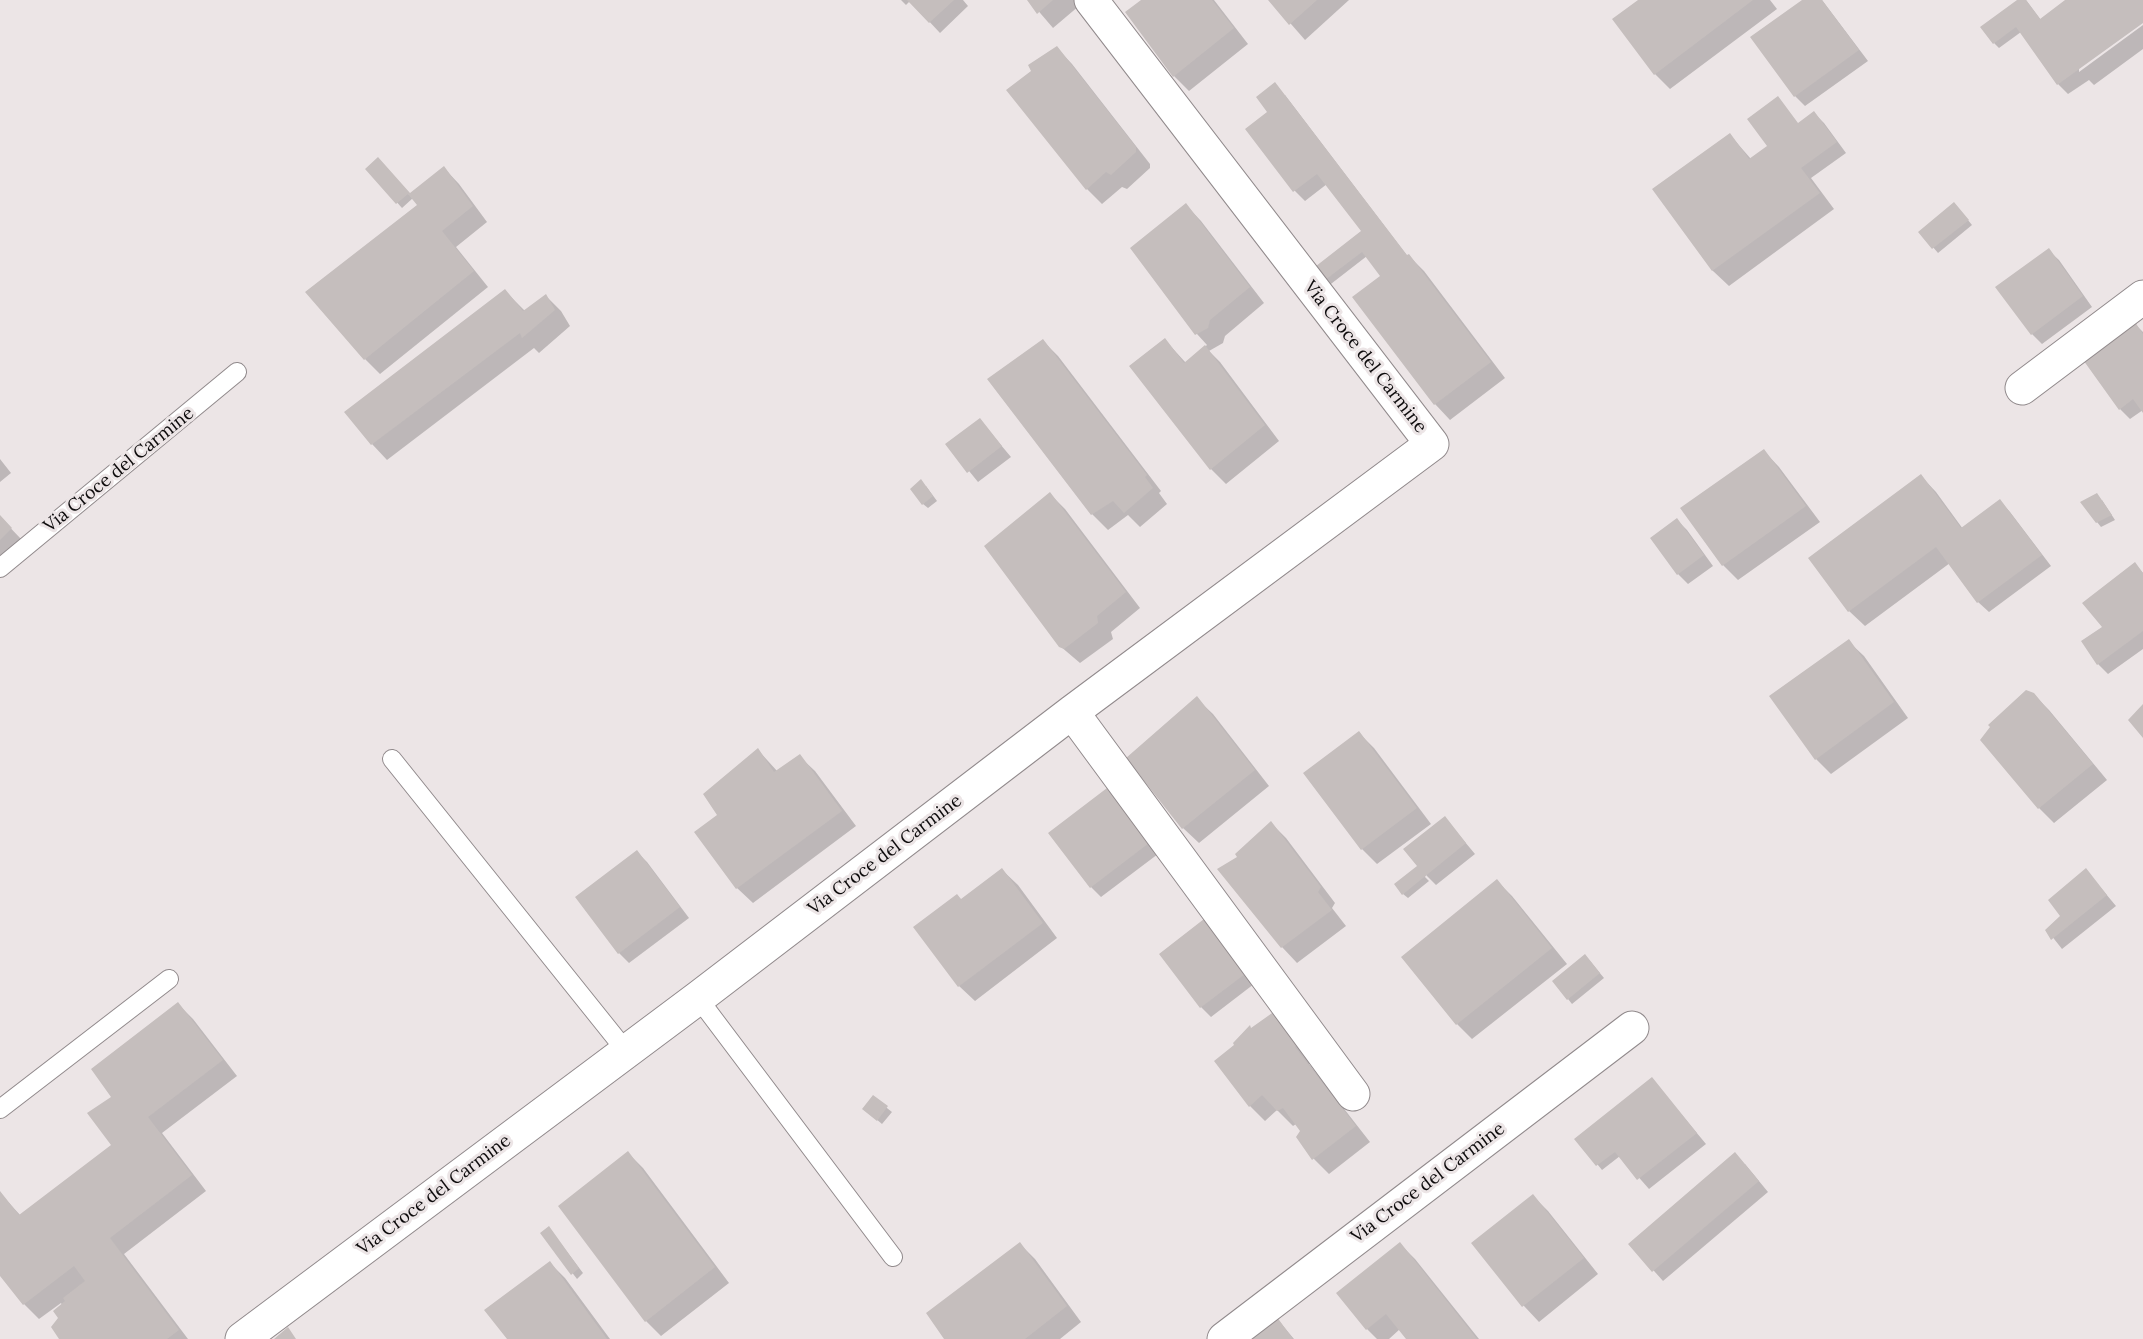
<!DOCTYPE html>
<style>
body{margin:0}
canvas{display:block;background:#ece5e6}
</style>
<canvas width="2143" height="1339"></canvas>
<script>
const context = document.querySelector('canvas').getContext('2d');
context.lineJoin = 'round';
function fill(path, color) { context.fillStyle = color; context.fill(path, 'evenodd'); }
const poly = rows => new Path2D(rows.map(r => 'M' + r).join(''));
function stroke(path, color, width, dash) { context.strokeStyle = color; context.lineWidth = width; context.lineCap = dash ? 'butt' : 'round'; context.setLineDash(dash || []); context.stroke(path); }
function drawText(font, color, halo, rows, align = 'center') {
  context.font = font + ' Lora,serif'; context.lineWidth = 6; context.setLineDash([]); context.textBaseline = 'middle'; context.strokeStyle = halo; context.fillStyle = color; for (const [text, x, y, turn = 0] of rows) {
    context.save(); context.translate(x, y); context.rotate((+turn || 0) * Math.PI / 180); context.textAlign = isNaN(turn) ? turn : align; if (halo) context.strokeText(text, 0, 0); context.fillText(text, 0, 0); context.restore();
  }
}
fill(poly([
 [901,0,963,0,968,6,940,33,910,1,906,5],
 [1029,0,1086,0,1053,28],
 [1143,0,1214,0,1248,44,1189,91,1174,76],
 [1270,0,1349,0,1305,40],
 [1640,0,1770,0,1777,9,1670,89,1655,74],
 [1804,0,1822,0,1868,61,1805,106,1795,96,1753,38],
 [2019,0,2026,0,2041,20,2068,0,2143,0,2143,21,2079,68,2079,72,2143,25,2143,49,2094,85,2089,80,2068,94,2058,84,2021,32,1999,48,1994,43],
 [1057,48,1072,64,1150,164,1150,168,1127,189,1122,187,1102,204,1087,189,1033,71],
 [1285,95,1408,257,1409,256,1424,271,1505,378,1450,420,1435,404,1354,298,1382,276,1367,256,1327,287,1322,282,1367,237,1327,184,1305,201,1295,191,1247,129,1269,112],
 [1814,113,1824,123,1846,153,1811,178,1834,209,1729,286,1713,271,1673,215,1730,135,1751,159],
 [444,168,459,184,487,222,456,247,488,287,380,374,365,359,420,205,413,198,402,208,367,169,410,195],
 [1186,205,1201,221,1264,303,1225,336,1223,343,1209,351,1220,362,1279,441,1226,484,1211,469,1165,340,1186,363,1207,345,1197,334,1132,249],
 [1959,209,1972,225,1938,253,1920,232],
 [2048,250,2059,260,2092,307,2042,344,2032,334],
 [505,291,525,311,546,296,561,311,570,326,539,353,534,348,387,460,372,444],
 [2132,321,2143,332,2143,410,2130,419,2120,409],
 [1043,341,1058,356,1161,491,1159,493,1167,504,1140,527,1128,515,1108,530,1092,514,990,380],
 [980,420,1011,457,978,482,947,444],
 [1764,451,1779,467,1820,522,1738,580,1723,565,1682,508],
 [0,459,11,473,0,482],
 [1921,476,1936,492,1963,529,2000,501,2010,512,2051,566,1989,612,1978,602,1950,563,1865,626,1849,611],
 [926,486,937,501,928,508,923,504],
 [1050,494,1065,509,1140,608,1111,632,1113,639,1080,663,1060,646],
 [2102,500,2115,520,2101,527,2097,522],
 [0,517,21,539,0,560],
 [1677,520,1687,530,1713,566,1688,584,1678,574,1652,538],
 [2135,564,2143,573,2143,649,2108,674,2098,664,2083,641,2104,627],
 [1848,641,1864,656,1908,718,1831,774,1816,759],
 [2033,694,2049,710,2107,780,2054,823,2039,808],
 [1197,699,1213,714,1269,786,1199,843,1183,828],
 [1359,733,1374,748,1431,824,1377,864,1362,849],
 [758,750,778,772,799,756,815,771,856,826,753,903,737,888,696,832,719,815],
 [1107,790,1117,800,1158,854,1101,897,1091,887],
 [1445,818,1475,854,1436,885,1426,875,1425,877,1429,881,1408,898,1403,894],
 [1271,823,1286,838,1335,903,1332,908,1346,926,1297,963,1282,947,1219,870,1239,857],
 [637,852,647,862,689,918,629,963,619,953],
 [1002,870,1018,885,1057,938,975,1001,959,986],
 [2086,870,2116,906,2062,949,2047,930,2062,916],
 [1497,881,1512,896,1567,964,1472,1039,1457,1024],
 [1204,921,1254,984,1211,1017,1201,1007],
 [1590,961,1604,978,1572,1004,1568,999],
 [178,1004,193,1019,237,1076,162,1133,206,1191,124,1254,188,1339,60,1339,60,1318,62,1305,61,1303,39,1319,24,1304,0,1274,0,1193,21,1216,113,1146,113,1097],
 [1275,1013,1312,1060,1309,1064,1370,1142,1329,1174,1314,1159,1298,1137,1302,1131,1296,1124,1293,1126,1277,1110,1265,1121,1250,1106,1216,1062,1252,1029],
 [1652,1079,1706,1144,1649,1189,1620,1156,1602,1170,1577,1139],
 [873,1097,892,1112,882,1124,869,1113],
 [628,1153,643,1168,729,1283,661,1336,646,1321,560,1206],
 [1745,1164,1768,1192,1663,1281,1630,1244],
 [1533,1196,1548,1211,1598,1274,1539,1322,1524,1306,1473,1243],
 [549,1228,583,1273,577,1279,542,1233],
 [1020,1244,1035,1259,1081,1322,1060,1339,946,1339],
 [1400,1244,1415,1259,1479,1339,1408,1339,1400,1329,1389,1339,1377,1339,1367,1329,1338,1293],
 [550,1263,565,1278,610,1339,509,1339],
 [1274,1315,1294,1339,1241,1339]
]), '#0003');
fill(poly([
 [907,0,954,0,929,23],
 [1027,0,1053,0,1037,14],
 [1141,0,1212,0,1234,28,1173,77,1125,12],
 [1268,0,1317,0,1289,25],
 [1638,0,1753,0,1654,75,1612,19],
 [1802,0,1822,0,1859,50,1794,97,1750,37],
 [2017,0,2026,0,2040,19,2065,0,2143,0,2143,23,2057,85,2016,27,1993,44,1980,27],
 [1057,46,1136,147,1136,152,1111,175,1106,172,1086,190,1006,90,1031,71,1028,65],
 [1275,82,1407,255,1409,254,1491,362,1434,405,1352,297,1380,276,1362,252,1321,283,1311,270,1361,231,1317,174,1293,192,1245,129,1267,112,1256,97],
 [1778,96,1798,123,1814,111,1837,142,1801,168,1820,193,1712,271,1652,189,1730,133,1749,159,1767,146,1747,119],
 [378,157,410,193,444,166,473,206,442,231,474,271,364,360,305,292,417,205,408,194,396,204,365,169],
 [1954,202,1969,220,1932,249,1918,232],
 [1186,203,1250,287,1210,320,1208,328,1195,335,1130,248],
 [2049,248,2083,296,2031,335,1995,287],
 [505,289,523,311,546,294,555,310,522,338,520,333,371,445,344,412],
 [2133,319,2143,334,2143,413,2133,399,2119,410,2081,357],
 [1165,338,1184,363,1205,345,1265,425,1210,470,1129,366],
 [1043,339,1147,475,1145,477,1153,488,1124,513,1113,501,1091,515,987,379],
 [980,418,1002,446,967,473,945,444],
 [1764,449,1806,506,1722,566,1680,508],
 [1921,474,1961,528,2000,499,2042,555,1977,603,1936,547,1848,612,1808,558],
 [921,479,933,496,922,505,910,489],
 [1050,492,1126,592,1097,616,1098,623,1064,649,1059,647,984,546],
 [2097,493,2112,515,2096,523,2080,502],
 [0,515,12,528,0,540],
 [1677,518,1704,555,1677,575,1650,538],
 [2135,562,2143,573,2143,631,2097,665,2081,641,2102,627,2082,603],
 [1849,639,1894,702,1815,760,1769,696],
 [2026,690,2034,693,2093,764,2038,809,1980,740,1990,727,1988,725],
 [1197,696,1255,770,1182,829,1126,758],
 [2143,704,2143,738,2128,720],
 [1359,731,1417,808,1361,850,1303,773],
 [758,748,774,772,800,754,842,811,736,889,694,832,717,815,703,794],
 [1107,788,1149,843,1090,888,1048,833],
 [1445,816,1466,843,1402,895,1394,884,1417,866,1403,849],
 [1271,821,1321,887,1318,892,1332,910,1281,948,1217,869,1237,857,1235,854],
 [637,850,680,907,618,954,575,897],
 [1002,868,1043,923,958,987,913,927,957,894,961,899],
 [2086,868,2107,895,2051,940,2045,930,2060,916,2048,900],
 [1497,879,1552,948,1456,1025,1401,957],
 [1204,919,1245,974,1200,1008,1159,954],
 [1585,954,1600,973,1567,1000,1552,981],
 [178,1002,223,1060,148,1117,192,1175,110,1238,179,1330,167,1339,59,1339,51,1327,58,1318,53,1311,65,1301,63,1298,85,1281,74,1266,23,1305,0,1276,0,1191,19,1215,111,1145,87,1113,111,1097,91,1069],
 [1275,1011,1298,1043,1295,1047,1356,1126,1312,1160,1296,1137,1300,1131,1283,1108,1277,1111,1262,1095,1249,1107,1214,1061,1234,1045,1233,1043,1250,1025,1251,1028],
 [1652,1077,1697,1133,1637,1180,1615,1152,1596,1166,1574,1139],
 [873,1095,888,1106,877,1121,862,1109],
 [628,1151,715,1267,645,1322,558,1206],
 [1735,1152,1759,1181,1652,1272,1628,1244],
 [1533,1194,1584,1258,1522,1307,1471,1243],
 [549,1226,579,1268,571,1275,540,1233],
 [1020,1242,1067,1306,1025,1339,944,1339,926,1313],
 [1400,1242,1477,1339,1406,1339,1386,1314,1366,1330,1336,1293],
 [550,1261,607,1339,507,1339,484,1310],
 [1274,1313,1293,1339,1238,1339],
 [288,1327,296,1339,274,1339]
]), '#c5bebd');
const service = poly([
 [0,568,237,372],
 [392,759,626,1051],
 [698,998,893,1257],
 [0,1109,169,979]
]);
const minor = poly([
 [2022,388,2143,297],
 [1072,712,1353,1094],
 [242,1339,698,998,1072,712,1432,444,1091,0],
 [1224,1339,1632,1028]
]);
stroke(service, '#918a8c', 20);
stroke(minor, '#918a8c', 35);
stroke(service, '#fff', 18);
stroke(minor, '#fff', 33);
drawText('18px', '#0d0b0c', '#ece5e6', [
 ["Via Croce del Carmine",1365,357,52],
 ["Via Croce del Carmine",119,470,-39],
 ["Via Croce del Carmine",885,855,-37],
 ["Via Croce del Carmine",1428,1183,-37],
 ["Via Croce del Carmine",434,1195,-37]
]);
</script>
